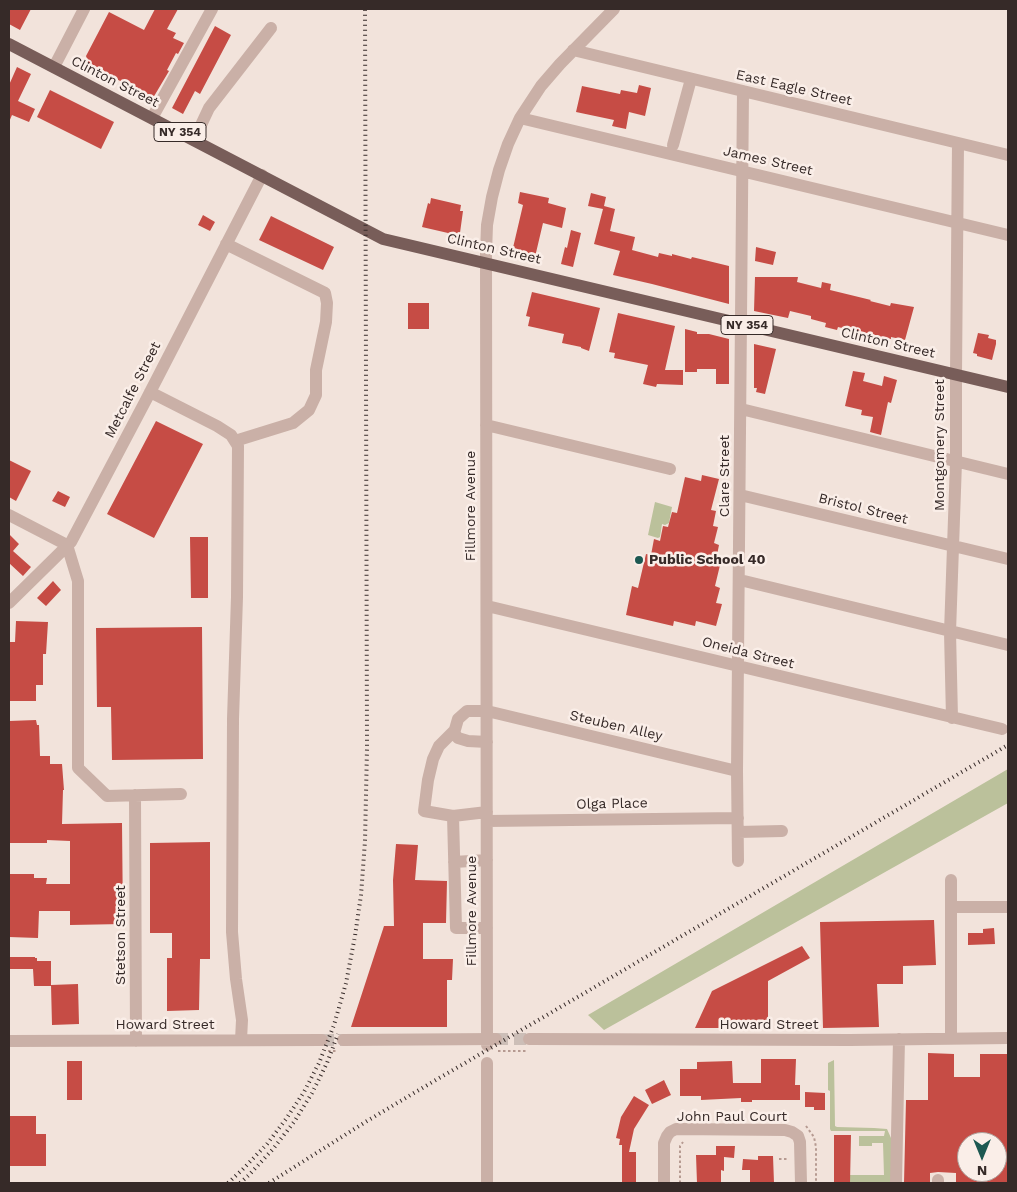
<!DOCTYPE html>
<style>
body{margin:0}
#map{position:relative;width:1017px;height:1192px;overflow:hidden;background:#f2e3db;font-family:"Work Sans",sans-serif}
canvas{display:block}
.frame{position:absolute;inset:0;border:10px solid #362a28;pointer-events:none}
.north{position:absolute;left:957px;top:1132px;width:50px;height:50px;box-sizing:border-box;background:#faeee8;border:1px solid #aca09b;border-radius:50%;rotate:180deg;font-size:14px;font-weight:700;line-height:20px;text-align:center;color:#362a28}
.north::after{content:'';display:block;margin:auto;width:18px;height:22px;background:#1d5851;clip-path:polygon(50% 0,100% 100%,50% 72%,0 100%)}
</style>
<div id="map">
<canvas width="1017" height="1192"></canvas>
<div class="frame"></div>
<div class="north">N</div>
</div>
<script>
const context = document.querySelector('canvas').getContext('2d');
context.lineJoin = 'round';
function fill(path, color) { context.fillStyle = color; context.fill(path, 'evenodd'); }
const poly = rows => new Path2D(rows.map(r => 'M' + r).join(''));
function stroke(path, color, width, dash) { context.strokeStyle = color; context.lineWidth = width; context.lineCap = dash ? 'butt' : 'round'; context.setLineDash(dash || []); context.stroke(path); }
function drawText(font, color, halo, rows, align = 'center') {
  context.font = font + ' "Work Sans",sans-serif'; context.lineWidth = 5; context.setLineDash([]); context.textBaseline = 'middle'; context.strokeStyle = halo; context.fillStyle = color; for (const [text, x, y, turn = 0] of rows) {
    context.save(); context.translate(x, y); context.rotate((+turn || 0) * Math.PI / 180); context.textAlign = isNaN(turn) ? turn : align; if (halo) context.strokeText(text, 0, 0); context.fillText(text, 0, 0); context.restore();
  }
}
fill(poly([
 [655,502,672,507,669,523,665,525,662,524,660,537,658,538,648,535],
 [1008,769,1008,803,604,1030,588,1015],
 [834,1060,835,1126,837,1127,874,1128,887,1129,891,1138,891,1183,850,1183,850,1175,884,1175,883,1143,872,1143,872,1146,859,1146,859,1136,884,1136,885,1131,831,1131,830,1129,830,1091,828,1090,828,1063]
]), '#bbc19b');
fill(poly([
 [9,9,31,9,20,30,9,24],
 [155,9,178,9,167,29,176,33,173,38,184,43,178,54,176,53,167,70,169,71,153,98,144,93,143,95,131,89,132,87,89,65,86,56,109,12,144,30],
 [215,26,231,35,200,94,195,91,183,114,172,108],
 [17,67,31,74,18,101,35,109,29,122,12,115,9,122,9,85],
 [639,85,651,88,645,116,629,112,626,129,612,126,614,120,576,112,582,86,620,94,621,90,637,93],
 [50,90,114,122,101,149,37,117],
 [520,192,549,198,548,203,566,208,562,228,543,223,535,257,512,252,523,205,518,203],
 [591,193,606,197,604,206,615,209,610,231,635,237,632,250,658,257,659,253,672,256,672,254,691,259,692,257,729,266,729,304,652,284,613,275,620,251,594,244,603,209,588,206],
 [431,198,461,205,460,211,463,211,459,240,447,237,448,233,422,227,428,203,430,204],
 [203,215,215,222,210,231,198,225],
 [271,216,334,247,323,270,259,240],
 [571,230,581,233,573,267,561,264,565,247,567,248],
 [756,247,776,252,773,265,755,261],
 [755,277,798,277,797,282,821,288,822,282,831,284,830,290,871,300,870,301,890,306,891,303,914,307,905,340,891,337,891,339,877,336,876,340,865,337,866,334,838,327,837,330,825,327,826,323,811,319,811,316,790,311,788,318,754,311],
 [532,292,600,308,589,351,581,348,581,347,562,343,564,334,528,326,530,317,526,316],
 [408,303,429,303,429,329,408,329],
 [618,313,675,326,665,370,683,370,683,385,657,384,656,387,643,384,648,365,614,358,615,353,609,352],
 [685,329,697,332,697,334,709,334,729,339,729,384,716,384,716,369,697,369,697,372,685,372],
 [978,333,989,335,988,338,996,340,996,344,992,360,977,356,977,354,973,353],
 [754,344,776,349,765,394,756,392,757,388,754,388],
 [853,371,865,373,863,381,882,386,884,376,897,380,891,403,888,402,881,435,870,432,873,417,861,415,862,410,845,406],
 [156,421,203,444,154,538,107,514],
 [9,460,31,471,16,501,9,497],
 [702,475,719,479,711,510,716,511,713,526,718,527,714,543,719,545,716,560,721,561,715,586,720,588,716,603,722,604,716,626,696,621,695,626,674,621,673,626,626,615,632,586,638,588,646,554,651,555,654,539,660,541,663,526,668,527,672,512,677,513,685,477,701,481],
 [58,491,70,497,65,507,52,501],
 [9,534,19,544,13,551,31,567,23,576,9,563],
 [190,537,208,537,208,598,191,598],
 [53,581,61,590,46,606,37,598],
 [16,621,48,622,46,654,43,654,43,685,36,685,36,701,9,701,9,642,15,642],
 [202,627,203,759,112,760,111,707,97,707,96,628],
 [36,720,37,725,39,725,40,756,50,756,50,764,62,764,64,790,63,790,62,824,122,823,123,924,70,925,70,911,39,911,38,938,9,937,9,874,34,874,34,878,47,878,46,884,70,884,70,841,47,840,47,843,9,843,9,721],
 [210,842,210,959,200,959,199,1010,167,1011,167,958,172,958,172,933,150,933,150,843],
 [396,844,418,845,415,880,447,881,446,923,423,923,423,959,453,959,452,980,447,980,447,1027,351,1027,384,926,394,926,393,880],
 [934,920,936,965,903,966,903,984,877,984,879,1027,823,1028,820,922],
 [994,928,995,944,968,945,968,933,983,933,983,929],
 [802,946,810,958,768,981,768,1028,695,1028,712,991],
 [9,957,35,957,35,958,37,958,37,961,51,961,51,986,34,986,33,969,9,969],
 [78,984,79,1024,52,1025,51,985],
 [928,1053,954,1054,954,1077,980,1077,980,1054,1008,1054,1008,1183,956,1183,956,1173,938,1172,930,1173,930,1183,904,1183,906,1100,928,1100],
 [967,1142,997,1142,997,1172,967,1172],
 [761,1059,796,1059,795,1085,800,1085,800,1100,752,1100,752,1102,741,1102,741,1098,701,1100,701,1096,680,1096,680,1069,697,1069,697,1062,732,1061,733,1083,761,1083],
 [67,1061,82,1061,82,1100,67,1100],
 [664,1080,671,1095,652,1104,645,1090],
 [805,1092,825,1093,825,1110,814,1110,814,1107,805,1107],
 [634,1096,649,1105,634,1129,629,1152,636,1152,636,1183,622,1183,622,1145,619,1145,620,1139,616,1138,621,1117],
 [9,1116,36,1116,36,1134,46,1134,46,1166,9,1166],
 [834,1135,851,1135,850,1183,834,1183],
 [716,1146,735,1146,734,1158,724,1157,724,1171,721,1170,721,1183,697,1183,696,1155,716,1155],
 [758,1156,773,1156,774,1183,750,1183,750,1170,742,1170,743,1159,758,1160]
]), '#c64c45');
stroke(poly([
 [496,1039,529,1039],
 [322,1040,343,1040]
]), '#ccbeb7', 12, [12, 6]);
stroke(poly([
 [328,1051,338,1051],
 [498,1051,526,1051],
 [806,1126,814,1137,816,1147,816,1183],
 [779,1159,789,1159],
 [680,1183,680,1146,683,1142]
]), '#b69a91', 2, [2.5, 2.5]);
stroke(poly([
 [573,50,1008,155],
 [54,67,84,9],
 [152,118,212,9],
 [520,118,1008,235],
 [194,140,209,108,271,28],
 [673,145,691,79],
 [226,244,325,293,327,303,326,322,316,370,316,395,309,410,293,423,235,441],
 [150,392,217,426,231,435,238,446,237,597,233,719,232,932,236,979,242,1020,241,1040],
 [741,409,1008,474],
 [486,425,670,469],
 [740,495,1008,559],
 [9,515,67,545,78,581,78,768,107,796,181,794],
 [740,580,1008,645],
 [9,603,71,542,146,400,262,175],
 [487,606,1002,729],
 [952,718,950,632,956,462,956,374,958,143],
 [487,742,468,741,458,738,454,733,458,719,467,711,487,711,737,771],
 [135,795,136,1041],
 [487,812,453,816,456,928,487,928],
 [453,816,424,811,428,780,433,759,439,746,455,730],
 [487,821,738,818],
 [738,832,782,831],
 [738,861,737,771,743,91],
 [454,862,487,860],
 [951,907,1008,907],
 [951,1038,951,880],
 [529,1039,850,1040,1008,1038],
 [343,1040,496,1039],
 [9,1041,322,1040],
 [487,1045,486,253,487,225,492,197,499,170,508,144,520,118,541,86,560,64,614,9],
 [487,1063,487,1183],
 [664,1183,664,1143,667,1136,670,1132,676,1129,785,1130,792,1132,798,1136,800,1142,801,1183],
 [896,1183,899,1039],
 [938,1183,938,1180]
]), '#cab0a7', 12);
stroke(poly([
 [9,44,383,239,1008,387]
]), '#785d59', 12);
stroke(poly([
 [228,1183,243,1169,267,1144,286,1119,304,1092,319,1063,334,1025,346,983,355,936,361,895,365,841,367,748,365,9],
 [240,1183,249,1175,273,1149,294,1122,312,1093,327,1063,338,1034],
 [269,1183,367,1121,424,1087,1008,745]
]), '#362a28', 4, [1, 4]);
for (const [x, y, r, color] of [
 [639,560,5,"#1d5851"]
]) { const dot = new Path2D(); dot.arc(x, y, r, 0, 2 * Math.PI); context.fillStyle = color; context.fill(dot); stroke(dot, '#faeee8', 2); }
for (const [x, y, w] of [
 [180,132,52],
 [747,325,52]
]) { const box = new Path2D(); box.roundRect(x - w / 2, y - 9.5, w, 19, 4); context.fillStyle = '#faeee8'; context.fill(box); stroke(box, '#362a28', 1); }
drawText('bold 12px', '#362a28', null, [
 ["NY 354",180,132],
 ["NY 354",747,325]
]);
drawText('14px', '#362a28', '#faeee8', [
 ["Clinton Street",115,82,27],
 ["East Eagle Street",794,88,13],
 ["James Street",768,161,13],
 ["Clinton Street",494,249,13],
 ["Clinton Street",888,343,13],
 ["Metcalfe Street",133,390,-63],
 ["Montgomery Street",940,445,-90],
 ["Clare Street",725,476,-90],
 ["Fillmore Avenue",471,506,-90],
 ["Bristol Street",863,509,14],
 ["Oneida Street",748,653,14],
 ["Steuben Alley",616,726,13],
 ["Olga Place",612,804,-1],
 ["Fillmore Avenue",472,911,-90],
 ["Stetson Street",121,935,-90],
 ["Howard Street",165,1025],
 ["Howard Street",769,1025],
 ["John Paul Court",732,1117]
]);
drawText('bold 14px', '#362a28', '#faeee8', [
 ["Public School 40",649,560]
], 'left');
</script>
